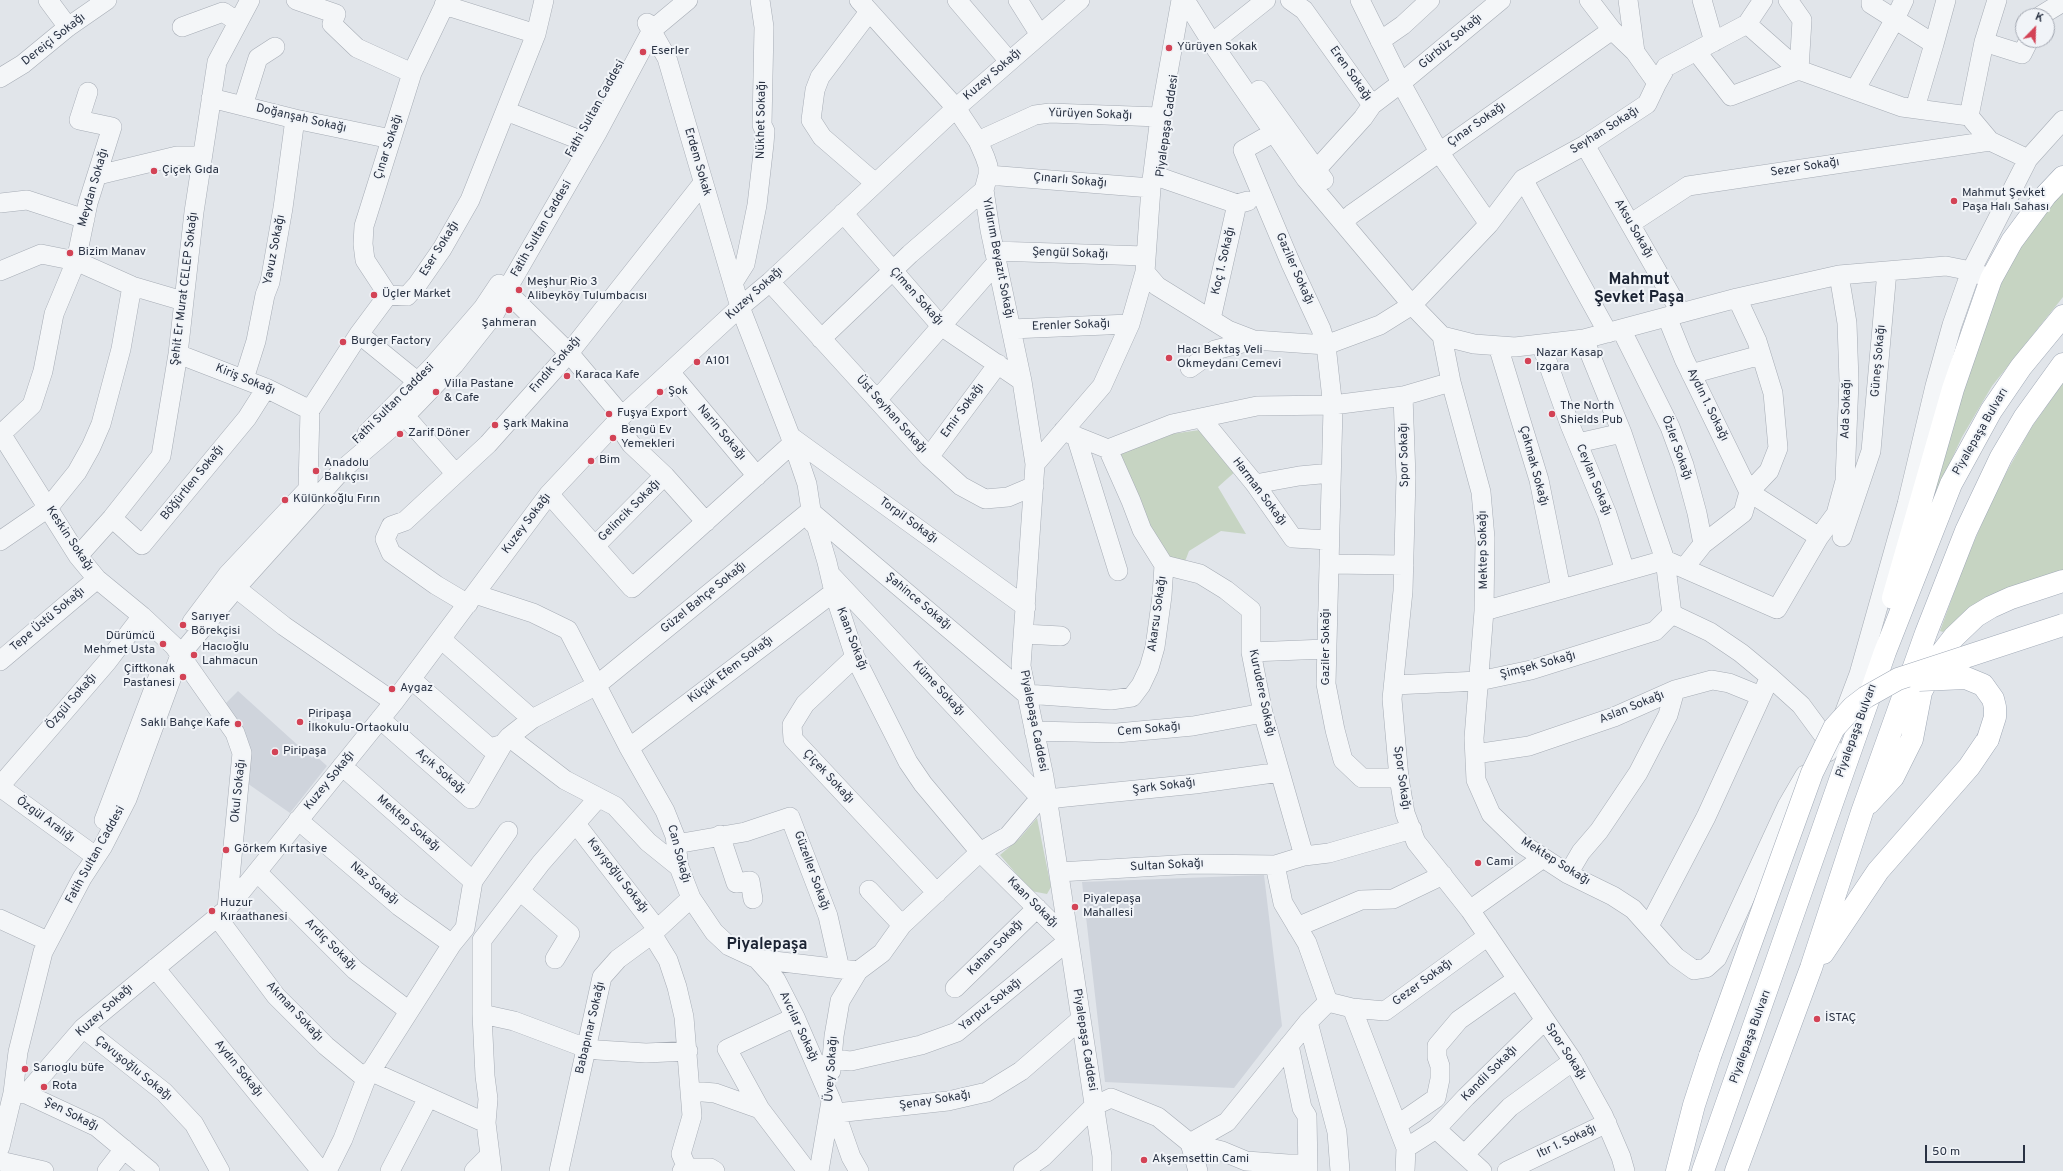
<!DOCTYPE html>
<meta charset="utf-8">
<style>
body{margin:0}
#map{position:relative;width:2063px;height:1171px;overflow:hidden;background:#e1e5ea;font-family:Overpass,sans-serif}
canvas{display:block}
.north{position:absolute;left:2015px;top:8px;width:40px;height:40px;box-sizing:border-box;background:#f1f4f8;border:1px solid #a1a6b0;border-radius:50%;rotate:23deg;font-size:11px;font-weight:700;line-height:16px;text-align:center;color:#293243}
.north::after{content:'';display:block;margin:auto;width:14px;height:18px;background:#d34356;clip-path:polygon(50% 0,100% 100%,50% 72%,0 100%)}
.scale{position:absolute;left:1925px;top:1145px;width:100px;height:18px;box-sizing:border-box;border:2px solid #293243;border-top:0;padding-left:5px;font-size:12px;line-height:14px;white-space:nowrap;color:#293243;-webkit-text-stroke:3px #f1f4f8;paint-order:stroke}
</style>
<div id="map">
<canvas width="2063" height="1171"></canvas>
<div class="north">K</div>
<div class="scale">50 m</div>
</div>
<script>
const context = document.querySelector('canvas').getContext('2d');
context.lineJoin = 'round';
function fill(path, color) { context.fillStyle = color; context.fill(path, 'evenodd'); }
const poly = rows => new Path2D(rows.map(r => 'M' + r).join(''));
function stroke(path, color, width, dash) { context.strokeStyle = color; context.lineWidth = width; context.lineCap = dash ? 'butt' : 'round'; context.setLineDash(dash || []); context.stroke(path); }
function drawText(font, color, halo, rows, align = 'center') {
  context.font = font + ' Overpass,sans-serif'; context.lineWidth = 4; context.setLineDash([]); context.textBaseline = 'middle'; context.strokeStyle = halo; context.fillStyle = color; for (const [text, x, y, turn = 0] of rows) {
    context.save(); context.translate(x, y); context.rotate((+turn || 0) * Math.PI / 180); context.textAlign = isNaN(turn) ? turn : align; if (halo) context.strokeText(text, 0, 0); context.fillText(text, 0, 0); context.restore();
  }
}
fill(poly([
 [238,691,312,758,315,755,327,766,290,813,244,781,247,748,226,703],
 [1264,875,1282,1026,1234,1088,1105,1082,1082,882]
]), '#cfd4dc');
fill(poly([
 [2063,192,2063,297,1992,386,1962,437,1936,493,1929,491,1977,342,2009,265,2038,219],
 [2063,383,2063,571,1965,612,1943,632,1940,631,1964,565,1995,493,2031,428],
 [1200,430,1237,470,1218,487,1246,534,1221,531,1189,551,1184,564,1169,556,1142,518,1120,455,1149,437],
 [1037,818,1051,887,1047,894,1031,891,1000,855,1020,838]
]), '#c6d4c2');
const minor = poly([
 [48,0,68,27],
 [296,0,336,14,332,24,357,48,412,73],
 [859,0,956,108,978,141,985,157,988,166,988,175,984,190,990,230,1022,381,1035,464],
 [957,0,1009,61],
 [1018,0,1040,35],
 [1185,0,1212,43,1306,179,1412,305,1442,336,1474,344,1515,347,1584,339,1737,298,1839,275,1946,266,1971,271,1991,279],
 [1290,0,1304,10,1372,105,1401,83,1360,0],
 [1628,0,1635,52],
 [1702,0,1714,42],
 [1788,0,1802,20,1799,70],
 [1871,0,1871,4,1934,44,1946,0],
 [444,5,536,34],
 [869,12,820,77,815,90,811,120,822,137,874,182],
 [2040,16,2063,2],
 [647,23,667,58,740,307,793,443,807,484,813,523,816,525,827,562,834,592,855,657,908,762,923,784,980,852,1069,940],
 [1747,24,1799,70],
 [182,27,223,12,238,22],
 [1380,41,1403,25,1430,0],
 [1984,42,1997,0],
 [1212,43,1266,0],
 [1696,51,1731,96,1799,70,1902,107,1969,116,1990,141,2028,159],
 [0,78,23,64,68,27,107,0],
 [1657,83,1666,67,1747,24,1763,0],
 [1259,90,1324,180],
 [1855,90,1895,19,1904,0],
 [211,98,295,119,391,139],
 [243,106,258,58,275,47],
 [1915,108,1934,44],
 [506,111,580,140],
 [1969,116,1984,42,2022,54,2029,40],
 [1285,126,1243,150,1291,264,1321,329,1326,345,1380,325,1412,305,1489,224,1439,152,1401,83,1501,0],
 [978,141,1035,115,1050,113,1160,117],
 [1585,145,1681,313],
 [98,175,177,156,202,156],
 [988,175,1151,188],
 [1153,175,1237,204,1248,201],
 [1308,177,1316,170,1363,118,1372,105],
 [1523,179,1585,145,1647,104,1657,83,1635,52,1612,30,1589,0],
 [0,203,27,200,85,219],
 [843,213,941,326,1022,381],
 [1343,222,1352,214,1612,30],
 [1489,224,1523,179,1608,333],
 [1630,224,1688,186,1990,141],
 [994,251,1145,256],
 [0,271,41,254,76,261,132,286,183,301],
 [1145,272,1157,286,1228,330,1254,340,1326,345,1333,408,1326,684,1335,730,1343,760,1362,778,1399,778],
 [770,282,929,457,961,486,985,499,1008,497,1034,486],
 [733,283,745,264,757,205,764,144,765,131,762,125,764,27,760,0],
 [506,291,569,353,622,416],
 [388,295,407,296,417,285,442,249,470,200,536,34,544,0],
 [388,295,365,260,363,244,364,226,412,73,447,0],
 [1667,317,1684,359,1749,492],
 [1211,319,1237,204],
 [1011,329,1130,324],
 [1621,329,1670,427,1684,465,1697,513,1703,544,1684,568],
 [359,334,418,382],
 [1442,336,1451,382,1481,492,1485,538,1484,611,1474,738,1476,780,1491,814,1522,844,1568,874,1613,896,1633,909,1676,957,1694,970,1706,968,1717,958,1787,806,1805,775],
 [821,339,910,254,984,190],
 [1584,339,1622,433,1665,560,1672,614,1710,632,1741,653,1770,677,1706,817,1649,926],
 [1541,344,1570,425,1607,514,1625,571],
 [1498,346,1539,480,1561,589],
 [178,354,266,388,310,410],
 [1190,368,1215,350,1254,340],
 [670,372,757,476],
 [1691,374,1761,355],
 [244,379,256,341,265,295,270,282,283,208,295,119],
 [1403,396,1406,477,1403,591,1392,699,1399,778,1405,813,1416,842,1470,910,1573,1061,1603,1115,1621,1157,1625,1171],
 [877,400,997,262],
 [405,416,455,473],
 [1201,418,1255,484,1293,538,1329,540],
 [616,422,631,444,665,476,706,522],
 [1063,431,1108,449,1131,501,1142,530,1164,565,1200,574,1226,590,1251,610,1251,652,1263,713,1304,856],
 [0,432,78,556,97,579,142,616,174,646,235,733,242,753,227,909],
 [367,433,433,366,483,308,499,284],
 [0,435,32,405,43,371,54,314,76,261,88,203,112,127,79,120,88,92],
 [790,436,1026,607],
 [1076,436,1118,571],
 [1578,443,1622,433],
 [1108,449,1172,424,1257,406,1333,405,1403,396,1451,382],
 [929,457,998,364],
 [1255,484,1299,476,1331,473],
 [308,488,310,410,359,334,388,295],
 [1749,492,1819,537],
 [549,494,632,588,793,443],
 [112,518,142,545,247,418,266,388],
 [1842,537,1871,451,1887,271],
 [0,541,48,508,77,472,91,447,101,424,121,349,132,286],
 [1703,544,1743,513,1749,492,1769,471,1778,448,1773,393,1757,341,1737,298],
 [595,546,660,480,665,476],
 [78,556,112,518,161,456,178,354,194,212,217,62,250,0],
 [1329,564,1404,565],
 [830,574,1049,807],
 [236,588,284,626,394,702],
 [475,594,533,613,568,630,628,746,665,811,675,836,679,867,691,898,714,932,729,946,757,959,858,971,882,953,902,925,980,852,1008,836,1040,798],
 [468,604,436,585,391,553,385,539,391,526,405,521,488,444,569,353,703,183],
 [1484,611,1665,560,1777,609,1819,537,1836,514,1845,481,1849,381,1847,323,1839,275],
 [192,622,228,574,308,489],
 [1024,634,1061,636],
 [1251,652,1326,649],
 [855,657,805,704,792,725,793,739,937,893],
 [0,661,97,579],
 [1770,677,1801,705,1832,747,1828,752],
 [411,679,490,748,503,744,509,737,532,719,441,639],
 [1394,685,1479,681,1531,670,1655,631,1672,614],
 [380,719,471,799,503,744],
 [532,719,597,685,810,511,1026,694,1111,700,1132,697,1141,685,1149,668,1155,647,1162,596,1164,565],
 [1842,719,1859,674,1907,504,1935,386,1952,325,1971,271,2028,159,2063,120],
 [1034,731,1117,733,1193,726,1263,713],
 [509,737,565,780,615,806,648,842,679,867],
 [629,748,834,592],
 [1475,754,1529,746,1614,717,1675,690,1712,680,1729,683,1761,696],
 [342,766,473,881],
 [0,786,107,662,142,616],
 [0,787,91,853],
 [1047,799,1195,784,1280,772],
 [104,820,159,675],
 [298,820,399,906,452,944],
 [576,824,657,929],
 [720,835,736,883,750,881,753,899],
 [676,844,745,832,790,817,828,916,840,969],
 [1275,865,1283,903,1307,943,1328,1002],
 [257,872,355,970,409,1011],
 [1059,872,1193,864,1275,865,1304,856,1329,853,1412,829],
 [1568,874,1581,852,1599,831,1638,773,1668,715,1675,690],
 [869,890,902,925],
 [520,891,570,934,555,959],
 [1470,910,1543,858],
 [217,917,276,996,326,1046,366,1079],
 [0,919,41,938],
 [1297,927,1361,900,1393,899,1443,875],
 [652,934,668,960,677,987,684,1017,692,1116,681,1154,687,1168],
 [757,959,776,980,795,1017,831,1100,851,1157,859,1171],
 [155,968,321,1171],
 [955,988,1037,908],
 [1328,1002,1352,1008,1385,1011,1488,936],
 [1352,1008,1406,1148,1405,1171],
 [482,1014,514,1021,586,1048,598,1050,646,1053,688,1051],
 [795,1017,727,1049,760,1109,807,1171],
 [1308,1022,1337,1132,1340,1171],
 [83,1028,164,1092,194,1124,220,1171],
 [1289,1045,1302,1108,1307,1116,1308,1171],
 [831,1059,851,1061,921,1045,957,1032,1069,940],
 [370,1071,486,1123],
 [831,1071,834,1036,840,1001,858,971],
 [691,1091,715,1093,760,1109],
 [15,1093,26,1094,97,1127,150,1171],
 [26,1094,83,1028,227,909,394,702,549,494,622,416,740,307,770,282,956,108,1080,0],
 [836,1113,948,1101,987,1092,1021,1071,1081,1019],
 [1397,1125,1436,1098,1440,1079,1440,1066,1437,1057,1437,1046,1459,1020,1517,979],
 [1436,1129,1466,1097,1545,1020],
 [1190,1143,1227,1122,1308,1022,1328,1002],
 [1190,1143,1222,1151,1246,1161,1288,1164,1308,1164],
 [0,1147,13,1093,18,1052,43,952,82,878,103,846,127,799,180,655,236,588,343,469,405,416,454,365,495,313,506,291,597,133,652,30,688,0],
 [1406,1148,1436,1129,1482,1171],
 [1465,1154,1510,1107,1573,1061],
 [0,1161,44,1171],
 [107,1171,124,1149],
 [327,1171,343,1139,366,1079,452,944,465,928,473,881,508,831],
 [390,1171,428,1098],
 [474,1171,489,1156],
 [492,1171,486,1123,488,1099,485,1076,482,1014,482,940,541,863,598,798],
 [559,1171,602,977,618,959,652,934,691,898],
 [682,1171,687,1168,710,1168,715,1171],
 [819,1171,831,1101],
 [1023,1171,1043,1157,1094,1106,1111,1098,1158,1117,1190,1143,1198,1171],
 [1102,1171,1102,1156,1044,777,1021,666,1035,464,1102,386,1130,324,1145,272,1151,188,1160,117,1181,0],
 [1507,1171,1607,1123]
]);
const major = poly([
 [1893,598,1953,389,1991,279,2012,241,2046,195,2063,177],
 [1869,803,1893,777,1912,739,1921,692,1940,655,1954,637,1976,616,1991,607,2011,598,2063,581],
 [1823,953,1878,871,1969,767,1988,739],
 [1677,1171,1694,1105,1710,1056],
 [1703,1171,1885,652,1951,484,1991,411,2021,367,2063,316],
 [1736,1171,1811,968,1862,812,1926,633,1966,531,2001,457,2024,418,2063,364]
]);
stroke(minor, '#a6acb5', 20);
stroke(major, '#a0a9b6', 23);
stroke(minor, '#f4f6f8', 19);
stroke(major, '#fff', 22);
const majorBridge = poly([
 [1919,680,1966,678,1983,685,1993,699,1995,707,1995,717,1988,739],
 [1710,1056,1812,773,1834,728,1853,707,1866,697,1898,679,2063,625]
]);
stroke(majorBridge, '#a0a9b6', 23, []);
stroke(majorBridge, '#fff', 22);
for (const [x, y, r, color] of [
 [1169,48,4,"#d34356"],
 [643,52,4,"#d34356"],
 [154,171,4,"#d34356"],
 [1954,201,4,"#d34356"],
 [70,253,4,"#d34356"],
 [519,290,4,"#d34356"],
 [374,295,4,"#d34356"],
 [509,310,4,"#d34356"],
 [343,342,4,"#d34356"],
 [1169,358,4,"#d34356"],
 [1528,361,4,"#d34356"],
 [697,362,4,"#d34356"],
 [567,376,4,"#d34356"],
 [436,392,4,"#d34356"],
 [660,392,4,"#d34356"],
 [609,414,4,"#d34356"],
 [1552,414,4,"#d34356"],
 [495,425,4,"#d34356"],
 [400,434,4,"#d34356"],
 [613,438,4,"#d34356"],
 [591,461,4,"#d34356"],
 [316,471,4,"#d34356"],
 [285,500,4,"#d34356"],
 [183,625,4,"#d34356"],
 [163,644,4,"#d34356"],
 [194,655,4,"#d34356"],
 [183,677,4,"#d34356"],
 [392,689,4,"#d34356"],
 [300,722,4,"#d34356"],
 [238,724,4,"#d34356"],
 [275,752,4,"#d34356"],
 [226,850,4,"#d34356"],
 [1478,863,4,"#d34356"],
 [1075,907,4,"#d34356"],
 [212,911,4,"#d34356"],
 [1817,1019,4,"#d34356"],
 [25,1069,4,"#d34356"],
 [44,1087,4,"#d34356"],
 [1144,1160,4,"#d34356"]
]) { const dot = new Path2D(); dot.arc(x, y, r, 0, 2 * Math.PI); context.fillStyle = color; context.fill(dot); stroke(dot, '#f1f4f8', 1.5); }
drawText('12px', '#293243', '#f1f4f8', [
 ["Dereiçi Sokağı",54,40,-38],
 ["Gürbüz Sokağı",1451,42,-40],
 ["Eren Sokağı",1350,74,55],
 ["Kuzey Sokağı",993,75,-41],
 ["Fathi Sultan Caddesi",596,109,-61],
 ["Yürüyen Sokağı",1090,115,2],
 ["Doğanşah Sokağı",301,119,13],
 ["Nükhet Sokağı",762,120,-89],
 ["Çınar Sokağı",1477,125,-35],
 ["Piyalepaşa Caddesi",1168,126,-82],
 ["Seyhan Sokağı",1605,131,-32],
 ["Çınar Sokağı",389,147,-72],
 ["Erdem Sokak",697,162,74],
 ["Sezer Sokağı",1805,168,-9],
 ["Çınarlı Sokağı",1070,181,5],
 ["Meydan Sokağı",94,188,-74],
 ["Fatih Sultan Caddesi",542,229,-60],
 ["Aksu Sokağı",1633,229,60],
 ["Eser Sokağı",440,249,-58],
 ["Yavuz Sokağı",275,250,-79],
 ["Şengül Sokağı",1070,254,2],
 ["Yıldırım Beyazıt Sokağı",997,258,79],
 ["Koç 1. Sokağı",1224,261,-77],
 ["Gaziler Sokağı",1294,269,66],
 ["Şehit Er Murat CELEP Sokağı",185,289,-83],
 ["Kuzey Sokağı",755,294,-42],
 ["Çimen Sokağı",916,297,48],
 ["Erenler Sokağı",1071,326,-2],
 ["Güneş Sokağı",1879,361,-85],
 ["Fındık Sokağı",556,365,-49],
 ["Kiriş Sokağı",245,380,22],
 ["Fathi Sultan Caddesi",394,404,-45],
 ["Aydın 1. Sokağı",1707,405,64],
 ["Ada Sokağı",1847,409,-88],
 ["Emir Sokağı",963,411,-54],
 ["Üst Seyhan Sokağı",891,415,48],
 ["Piyalepaşa Bulvarı",1981,432,-60],
 ["Narin Sokağı",721,433,50],
 ["Özler Sokağı",1676,448,70],
 ["Spor Sokağı",1405,455,-91],
 ["Çakmak Sokağı",1533,466,75],
 ["Ceylan Sokağı",1593,480,68],
 ["Böğürtlen Sokağı",193,483,-51],
 ["Harman Sokağı",1259,492,53],
 ["Gelincik Sokağı",630,511,-45],
 ["Torpil Sokağı",908,521,36],
 ["Kuzey Sokağı",527,524,-53],
 ["Keskin Sokağı",69,539,56],
 ["Mektep Sokağı",1484,550,-91],
 ["Güzel Bahçe Sokağı",704,598,-39],
 ["Şahince Sokağı",918,602,40],
 ["Akarsu Sokağı",1158,614,-82],
 ["Tepe Üstü Sokağı",48,620,-40],
 ["Kaan Sokağı",851,639,69],
 ["Gaziler Sokağı",1327,647,-90],
 ["Şimşek Sokağı",1538,666,-15],
 ["Küçük Efem Sokağı",731,670,-37],
 ["Küme Sokağı",938,689,47],
 ["Kurudere Sokağı",1261,693,78],
 ["Özgül Sokağı",72,702,-49],
 ["Aslan Sokağı",1632,708,-22],
 ["Piyalepaşa Caddesi",1033,721,79],
 ["Cem Sokağı",1149,730,-5],
 ["Piyalepaşa Bulvarı",1857,731,-70],
 ["Açık Sokağı",440,772,41],
 ["Çiçek Sokağı",828,777,47],
 ["Spor Sokağı",1401,778,82],
 ["Kuzey Sokağı",330,781,-51],
 ["Şark Sokağı",1164,787,-7],
 ["Okul Sokağı",239,791,-84],
 ["Özgül Aralığı",45,820,36],
 ["Mektep Sokağı",408,824,41],
 ["Can Sokağı",678,854,75],
 ["Fatih Sultan Caddesi",96,855,-61],
 ["Mektep Sokağı",1555,862,32],
 ["Sultan Sokağı",1167,866,-3],
 ["Güzeller Sokağı",811,871,70],
 ["Kayışoğlu Sokağı",617,876,52],
 ["Naz Sokağı",374,884,40],
 ["Kaan Sokağı",1032,903,45],
 ["Ardıç Sokağı",330,945,45],
 ["Kahan Sokağı",996,948,-45],
 ["Gezer Sokağı",1423,983,-36],
 ["Yarpuz Sokağı",991,1005,-39],
 ["Kuzey Sokağı",105,1011,-42],
 ["Akman Sokağı",294,1012,47],
 ["Avcılar Sokağı",798,1027,65],
 ["Babapınar Sokağı",591,1028,-77],
 ["Piyalepaşa Bulvarı",1751,1037,-70],
 ["Piyalepaşa Caddesi",1084,1040,81],
 ["Spor Sokağı",1565,1052,57],
 ["Çavuşoğlu Sokağı",133,1069,39],
 ["Aydın Sokağı",238,1069,51],
 ["Üvey Sokağı",832,1069,-86],
 ["Kandil Sokağı",1490,1074,-45],
 ["Şenay Sokağı",935,1101,-9],
 ["Şen Sokağı",71,1115,27],
 ["Itır 1. Sokağı",1567,1142,-25]
]);
drawText('12px', '#293243', '#f1f4f8', [
 ["Yürüyen Sokak",1177,48],
 ["Eserler",651,52],
 ["Çiçek Gıda",162,171],
 ["Mahmut Şevket",1962,194],
 ["Paşa Halı Sahası",1962,208],
 ["Bizim Manav",78,253],
 ["Meşhur Rio 3",527,283],
 ["Alibeyköy Tulumbacısı",527,297],
 ["Üçler Market",382,295],
 ["Şahmeran",509,324,"center"],
 ["Burger Factory",351,342],
 ["Hacı Bektaş Veli",1177,351],
 ["Okmeydanı Cemevi",1177,365],
 ["Nazar Kasap",1536,354],
 ["Izgara",1536,368],
 ["A101",705,362],
 ["Karaca Kafe",575,376],
 ["Villa Pastane",444,385],
 ["& Cafe",444,399],
 ["Şok",668,392],
 ["The North",1560,407],
 ["Shields Pub",1560,421],
 ["Fuşya Export",617,414],
 ["Şark Makina",503,425],
 ["Bengü Ev",621,431],
 ["Yemekleri",621,445],
 ["Zarif Döner",408,434],
 ["Bim",599,461],
 ["Anadolu",324,464],
 ["Balıkçısı",324,478],
 ["Külünkoğlu Fırın",293,500],
 ["Sarıyer",191,618],
 ["Börekçisi",191,632],
 ["Dürümcü",155,637,"right"],
 ["Mehmet Usta",155,651,"right"],
 ["Hacıoğlu",202,648],
 ["Lahmacun",202,662],
 ["Çiftkonak",175,670,"right"],
 ["Pastanesi",175,684,"right"],
 ["Aygaz",400,689],
 ["Piripaşa",308,715],
 ["İlkokulu-Ortaokulu",308,729],
 ["Saklı Bahçe Kafe",230,724,"right"],
 ["Piripaşa",283,752],
 ["Görkem Kırtasiye",234,850],
 ["Cami",1486,863],
 ["Piyalepaşa",1083,900],
 ["Mahallesi",1083,914],
 ["Huzur",220,904],
 ["Kıraathanesi",220,918],
 ["İSTAÇ",1825,1019],
 ["Sarıoglu büfe",33,1069],
 ["Rota",52,1087],
 ["Akşemsettin Cami",1152,1160]
], 'left');
drawText('bold 16px', '#1b2333', '#f1f4f8', [
 ["Mahmut",1639,281],
 ["Şevket Paşa",1639,299],
 ["Piyalepaşa",767,946]
]);
</script>
